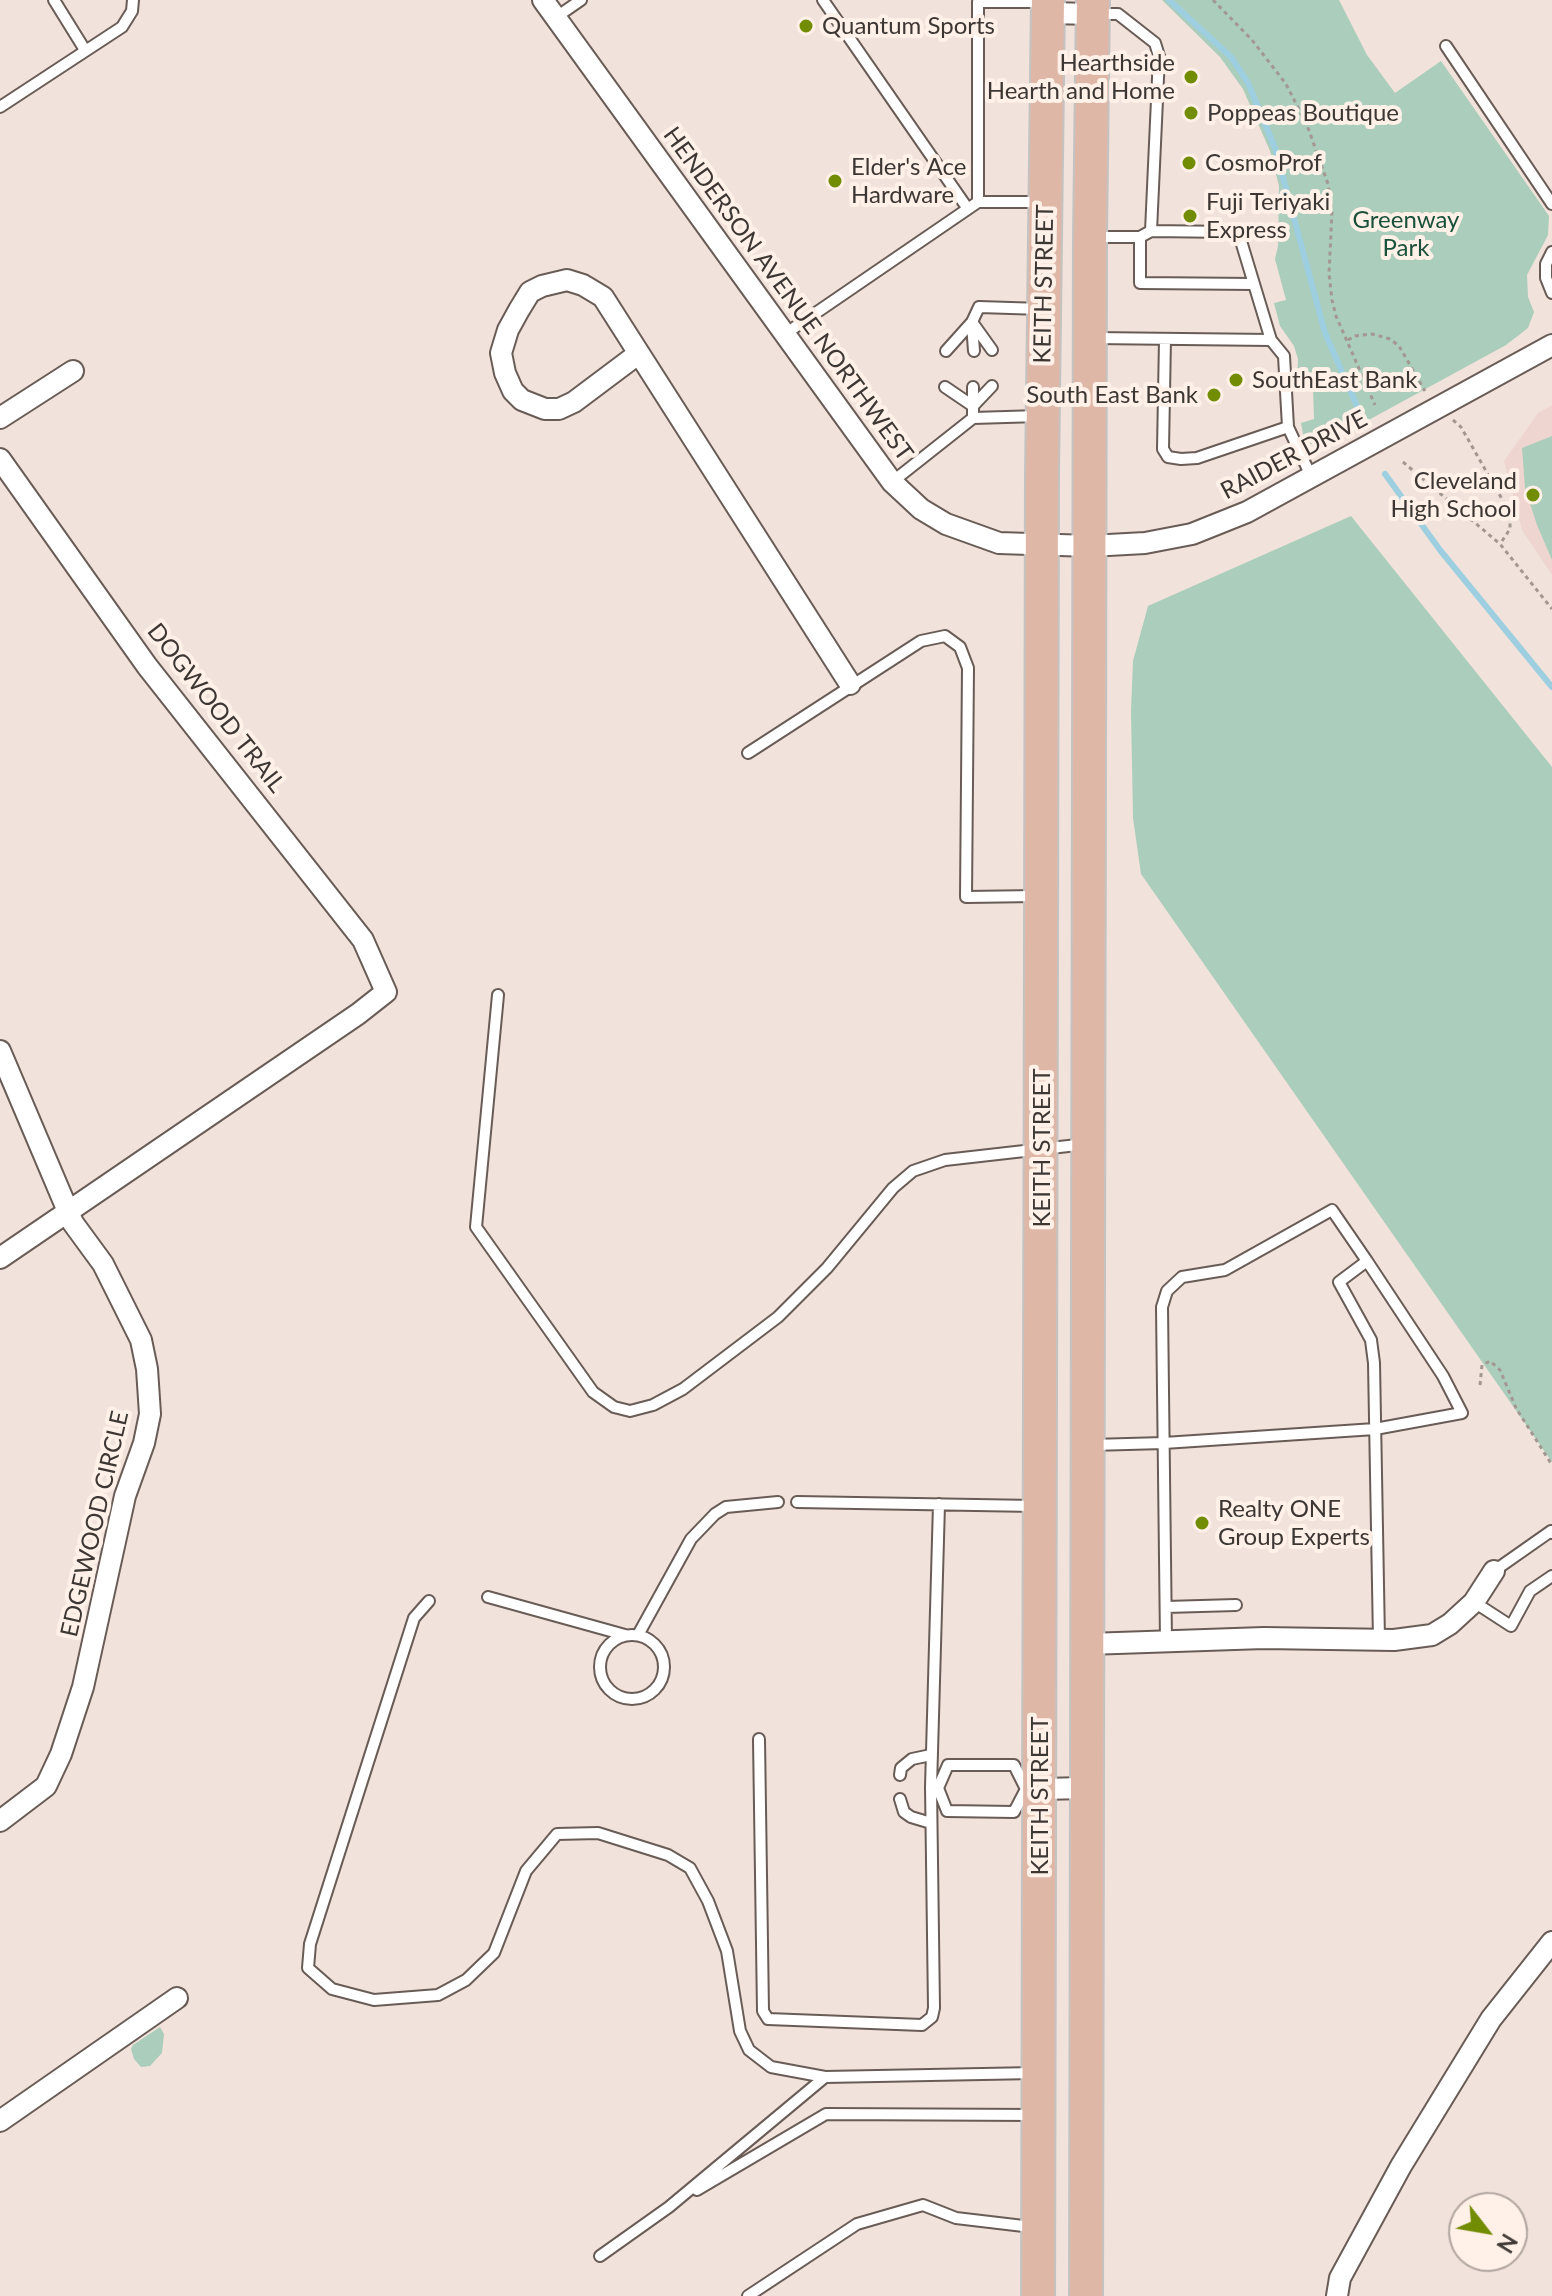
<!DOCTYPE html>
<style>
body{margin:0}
#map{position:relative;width:1552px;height:2296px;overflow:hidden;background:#f1e2db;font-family:Lato,sans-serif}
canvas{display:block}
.north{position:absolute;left:1448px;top:2192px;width:80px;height:80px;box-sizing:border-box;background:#fff0e8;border:2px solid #b1a6a0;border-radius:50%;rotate:121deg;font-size:22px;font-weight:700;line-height:32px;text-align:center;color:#3d3734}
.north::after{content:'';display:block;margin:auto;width:28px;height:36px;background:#728c03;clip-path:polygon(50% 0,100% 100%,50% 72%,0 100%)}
</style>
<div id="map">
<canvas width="1552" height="2296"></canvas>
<div class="north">N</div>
</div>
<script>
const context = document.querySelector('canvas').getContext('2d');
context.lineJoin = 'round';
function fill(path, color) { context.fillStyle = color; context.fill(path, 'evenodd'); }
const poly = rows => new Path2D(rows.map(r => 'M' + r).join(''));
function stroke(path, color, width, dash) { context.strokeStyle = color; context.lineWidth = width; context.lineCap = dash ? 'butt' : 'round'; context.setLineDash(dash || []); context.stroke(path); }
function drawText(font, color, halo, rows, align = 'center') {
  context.font = font + ' Lato,sans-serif'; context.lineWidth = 8; context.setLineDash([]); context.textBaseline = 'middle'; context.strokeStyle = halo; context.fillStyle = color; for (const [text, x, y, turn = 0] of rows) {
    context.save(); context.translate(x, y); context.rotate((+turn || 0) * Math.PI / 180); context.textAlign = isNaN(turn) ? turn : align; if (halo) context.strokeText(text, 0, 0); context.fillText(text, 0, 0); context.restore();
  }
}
fill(poly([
 [1552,405,1552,575,1522,530,1504,461,1538,413]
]), '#efd5d0');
fill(poly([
 [1162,0,1339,0,1367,55,1395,93,1441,61,1549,216,1548,235,1527,275,1528,297,1534,312,1528,328,1506,345,1332,440,1319,444,1311,444,1304,440,1301,423,1314,419,1313,387,1297,383,1298,359,1294,346,1280,326,1274,303,1286,300,1275,259,1278,246,1279,186,1270,151,1243,89,1220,57],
 [1552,436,1552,560,1537,525,1525,488,1522,448],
 [1351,516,1552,767,1552,1462,1141,874,1133,818,1131,711,1133,661,1148,606],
 [160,2027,164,2034,162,2053,150,2066,141,2067,134,2059,131,2049,133,2045]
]), '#abcdbb');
stroke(poly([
 [1169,0,1231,57,1248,83,1275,148,1325,333,1364,422],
 [1385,474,1440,550,1552,687]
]), '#9dcfe1', 6);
const lane = poly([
 [54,0,85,50],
 [823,0,968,209],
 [555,18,581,0],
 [1446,46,1552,204],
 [0,107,122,27,132,11,133,0],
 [978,202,978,2,1043,2],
 [1092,237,1140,237,1151,231,1159,56,1155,43,1118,14,1099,14],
 [1140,237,1140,283,1254,284,1241,241,1232,232,1151,231],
 [1552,252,1546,264,1546,278,1552,293],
 [1254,284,1271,340,1284,356,1288,427,1311,476],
 [972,322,992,350],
 [972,324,974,351],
 [785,334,978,202,1042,202],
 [1093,338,1271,340],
 [1165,339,1163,449,1168,457,1181,459,1197,458,1288,427],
 [946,351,972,322,979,307,1042,309],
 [945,387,973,406],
 [973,387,973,418,1039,416],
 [973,406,992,386],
 [892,482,973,418],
 [748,753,921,641,945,636,960,647,968,668,966,897,1037,896],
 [498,995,476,1227,593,1392,614,1407,630,1411,653,1405,683,1389,778,1317,827,1268,893,1188,913,1171,945,1160,1086,1144],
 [1091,1445,1164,1443,1375,1429,1462,1413,1443,1376,1367,1261],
 [797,1502,1035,1506],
 [1494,1571,1551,1531,1552,1533],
 [488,1597,625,1635],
 [429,1601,414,1618,310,1944,308,1968,332,1989,374,2000,438,1995,466,1980,494,1953,526,1871,557,1834,598,1833,668,1855,690,1868,708,1901,727,1951,740,2031,749,2050,771,2067,825,2077],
 [1474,1602,1511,1626,1530,1591,1552,1576],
 [1166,1607,1236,1605],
 '600 1667a32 32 0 1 1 64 0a32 32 0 1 1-64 0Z',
 [638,1635,691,1539,715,1514,726,1507,778,1502],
 [1166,1641,1162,1307,1167,1291,1182,1277,1225,1270,1332,1210,1367,1261,1339,1282,1371,1340,1374,1363,1379,1640],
 [759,1739,763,2011,768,2019,922,2025,932,2017,934,2008,931,1787,938,1788,948,1765,1014,1765,1026,1789],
 [900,1775,901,1768,912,1759,931,1755],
 [931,1787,939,1504],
 [938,1788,947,1811,1014,1812,1026,1789],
 [900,1799,904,1812,911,1817,931,1823],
 [697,2190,826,2114,1036,2115],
 [600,2256,669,2207,825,2077,1035,2073],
 [748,2296,857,2224,923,2205,956,2218,1032,2227]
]);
const street = poly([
 [543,0,892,482,921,509,946,524,999,543,1090,546,1145,543,1192,534,1247,512,1552,345],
 [1048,13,1093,14],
 [638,354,574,402,559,409,545,409,522,400,513,391,505,373,501,353,508,330,519,310,530,292,542,286,567,280,583,285,603,297,850,684],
 [0,418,73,371],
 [0,459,147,666,363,940,386,992,358,1014,0,1258],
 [0,1051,73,1223,103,1264,141,1340,147,1369,150,1414,144,1443,125,1496,83,1687,61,1754,46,1786,0,1821],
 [1088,1644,1264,1638,1394,1640,1432,1635,1450,1624,1474,1602,1494,1571],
 [1040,1789,1087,1788],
 [0,2121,177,1998],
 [1337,2296,1340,2278,1401,2166,1491,2019,1552,1942]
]);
const primary = poly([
 [1038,2296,1042,475,1048,0],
 [1086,2296,1090,237,1093,0]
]);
stroke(lane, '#695c56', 14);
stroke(street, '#695c56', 24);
stroke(primary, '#c5c3c2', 36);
stroke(poly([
 [1213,0,1252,40,1286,84,1307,125,1328,184,1332,211,1329,274,1332,300,1336,316,1375,405],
 [1348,340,1355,336,1372,334,1390,339,1399,346,1425,391],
 [1453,420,1461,427,1510,513,1510,529,1500,544],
 [1403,462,1500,544,1552,609],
 [1480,1385,1482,1365,1490,1361,1500,1370,1516,1408,1552,1465]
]), '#a39792', 3, [4, 4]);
stroke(lane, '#fff', 10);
stroke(street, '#fff', 20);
stroke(primary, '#dfb7a7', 32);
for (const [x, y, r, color] of [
 [806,26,8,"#728c03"],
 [1191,77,8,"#728c03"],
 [1191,113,8,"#728c03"],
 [1189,163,8,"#728c03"],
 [835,181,8,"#728c03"],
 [1190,216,8,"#728c03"],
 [1236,380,8,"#728c03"],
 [1214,395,8,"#728c03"],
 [1533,495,8,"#728c03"],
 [1202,1523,8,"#728c03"]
]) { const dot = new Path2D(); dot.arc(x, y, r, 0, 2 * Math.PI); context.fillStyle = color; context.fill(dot); stroke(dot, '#fff0e8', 3); }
drawText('24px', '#3d3734', '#fff0e8', [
 ["Quantum Sports",822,26],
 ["Hearthside",1175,63,"right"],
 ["Hearth and Home",1175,91,"right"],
 ["Poppeas Boutique",1207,113],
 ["CosmoProf",1205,163],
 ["Elder's Ace",851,167],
 ["Hardware",851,195],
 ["Fuji Teriyaki",1206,202],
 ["Express",1206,230],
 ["SouthEast Bank",1252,380],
 ["South East Bank",1198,395,"right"],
 ["Cleveland",1517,481,"right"],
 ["High School",1517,509,"right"],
 ["Realty ONE",1218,1509],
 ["Group Experts",1218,1537]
], 'left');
drawText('24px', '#1a513a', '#fff0e8', [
 ["Greenway",1406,220],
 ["Park",1406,248]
]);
drawText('24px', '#3d3734', '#fff0e8', [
 ["KEITH STREET",1044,284,-89],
 ["HENDERSON AVENUE NORTHWEST",788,294,54],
 ["RAIDER DRIVE",1294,455,-28],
 ["DOGWOOD TRAIL",216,708,52],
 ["KEITH STREET",1042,1148,-90],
 ["EDGEWOOD CIRCLE",95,1524,-77],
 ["KEITH STREET",1040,1796,-90]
]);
</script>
